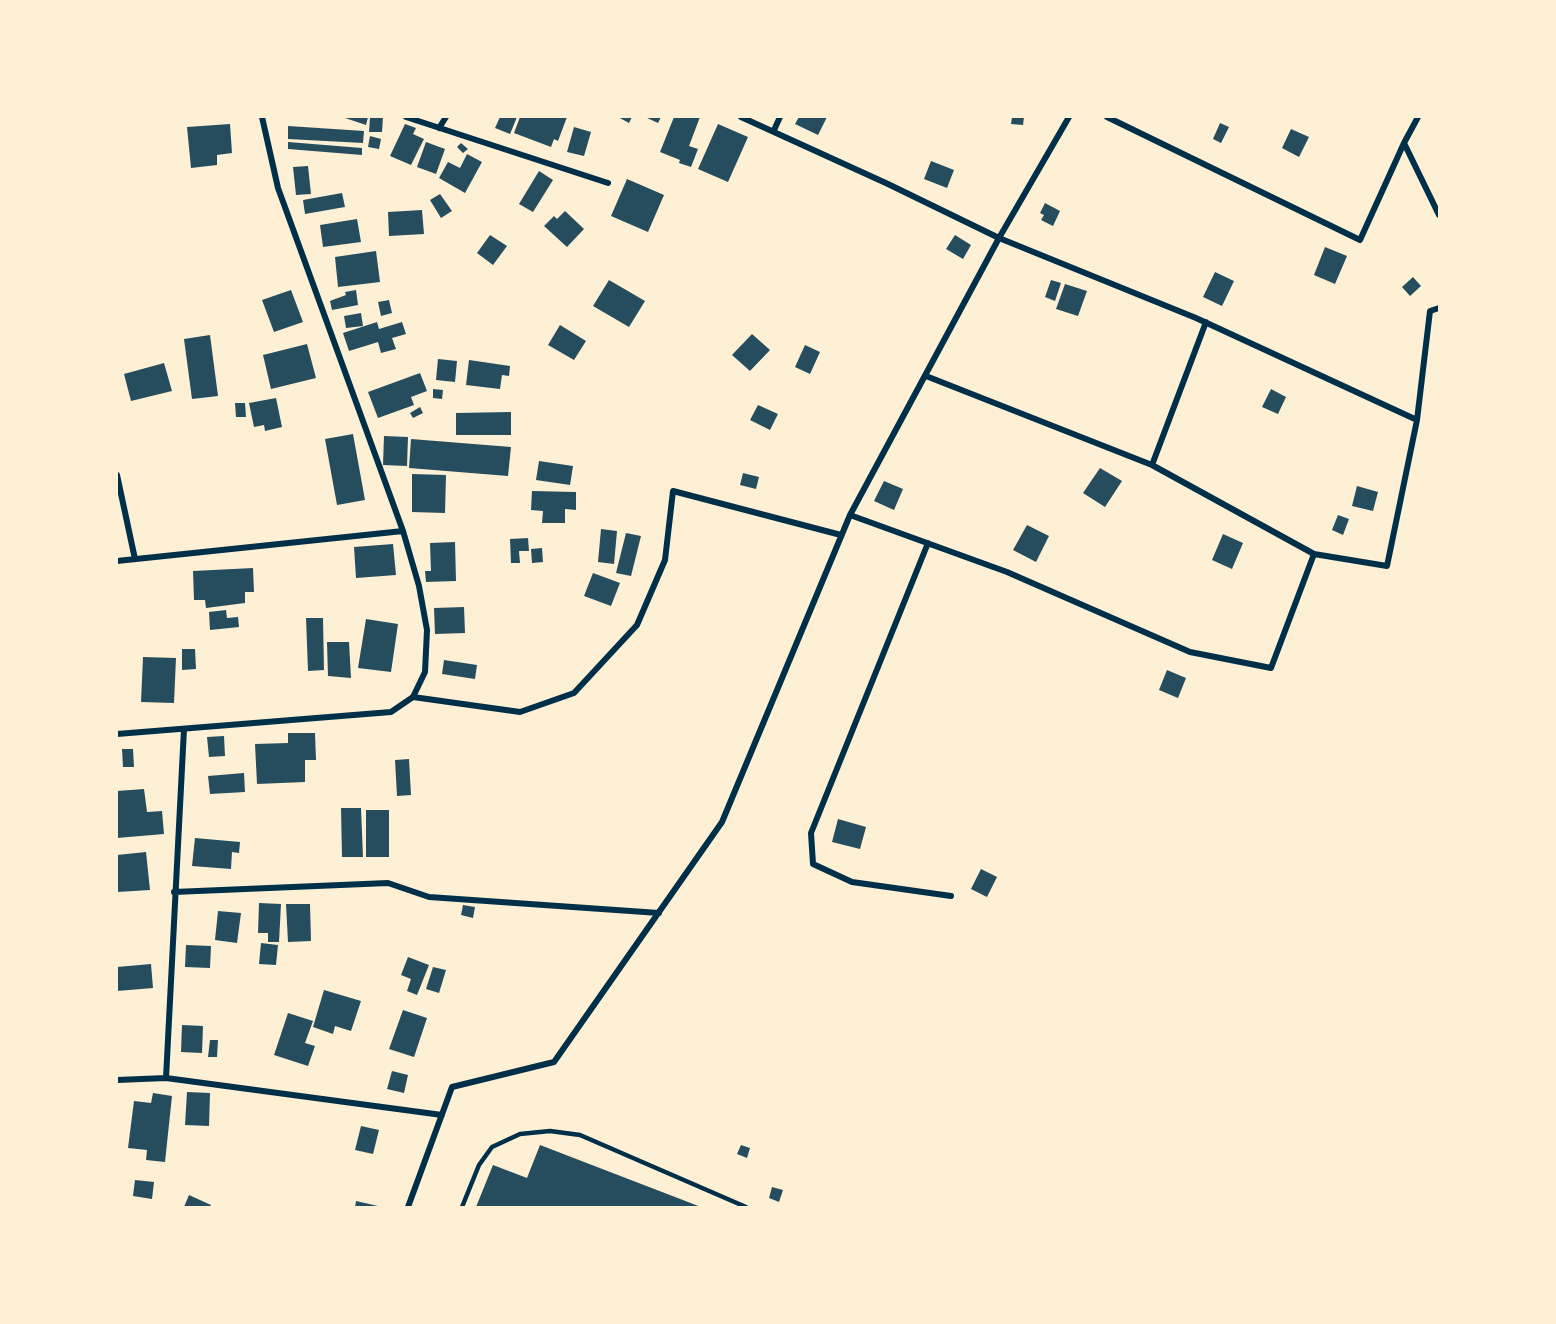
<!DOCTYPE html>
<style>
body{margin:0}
#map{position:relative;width:1556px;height:1324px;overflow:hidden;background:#fdf0d5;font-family:"Roboto Condensed",sans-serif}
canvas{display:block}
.frame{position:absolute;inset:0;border:118px solid #fdf0d5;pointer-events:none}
</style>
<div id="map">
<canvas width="1556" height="1324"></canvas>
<div class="frame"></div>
</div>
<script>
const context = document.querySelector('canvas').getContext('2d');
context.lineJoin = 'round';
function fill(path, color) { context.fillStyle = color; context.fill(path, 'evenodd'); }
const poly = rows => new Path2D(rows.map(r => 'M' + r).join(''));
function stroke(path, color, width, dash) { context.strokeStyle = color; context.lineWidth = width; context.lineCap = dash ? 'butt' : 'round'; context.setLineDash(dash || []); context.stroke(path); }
fill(poly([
 [342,117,368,117,366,125],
 [370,117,383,117,382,132,369,132],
 [500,117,517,117,510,134,495,128],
 [520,117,567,117,558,141,554,139,551,147,514,133],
 [618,117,632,117,629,123],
 [645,117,661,117,658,123],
 [674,117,700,117,689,146,698,149,691,167,679,163,680,160,660,152],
 [799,117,827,117,818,135,795,124],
 [1012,117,1024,117,1023,125,1011,124],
 [1220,123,1229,127,1221,143,1213,139],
 [230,124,232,153,217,155,217,165,191,168,187,127],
 [405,124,416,128,413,134,424,139,411,165,390,156],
 [718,124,748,137,728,182,698,169],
 [288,126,364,131,363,143,288,139],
 [574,127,591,132,584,156,567,152],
 [1291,129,1309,137,1299,157,1282,148],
 [370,136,381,139,379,149,368,147],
 [288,142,362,148,362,155,288,149],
 [426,142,445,149,436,174,417,167],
 [461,143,468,149,463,153,457,147],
 [467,154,482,162,465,193,439,178,448,162,460,168],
 [931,161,954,170,947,188,924,179],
 [308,166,311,194,296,195,293,167],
 [539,171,553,180,533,212,519,204],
 [627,179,664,195,648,232,611,216],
 [342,193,345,207,305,214,303,200],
 [440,194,452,211,441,218,430,200],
 [1045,203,1060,211,1053,226,1041,220,1044,215,1040,213],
 [422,210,424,234,389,236,388,212],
 [565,211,584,229,567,247,544,226,554,216,557,219],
 [357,219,361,242,323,247,320,225],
 [490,235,507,246,493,265,477,253],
 [955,235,971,245,963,259,946,249],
 [1325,247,1347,256,1335,284,1314,275],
 [376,251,380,282,338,287,335,257],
 [1215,272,1234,281,1222,306,1203,297],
 [1413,277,1421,286,1410,296,1402,287],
 [609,280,645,301,629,327,593,306],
 [1051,280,1061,283,1055,301,1045,297],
 [1065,284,1087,291,1078,316,1056,309],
 [291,290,303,322,274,332,262,300],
 [356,290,358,305,332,310,330,301,346,295,345,292],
 [389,300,392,313,381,316,378,302],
 [361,313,363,326,346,328,344,316],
 [377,322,379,329,402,322,406,334,392,338,396,349,381,353,378,342,349,351,343,333],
 [560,325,586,341,574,360,548,345],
 [752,334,770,350,750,371,732,355],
 [210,335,218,396,192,399,184,339],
 [307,344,316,378,271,389,263,355],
 [805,345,820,352,810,374,795,367],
 [438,359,457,361,455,382,436,380],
 [469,360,510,366,509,376,502,375,500,389,466,385],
 [164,363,172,391,131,401,124,374],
 [420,373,427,391,411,397,414,405,378,418,368,392],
 [433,389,443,390,442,399,433,398],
 [1271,389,1286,397,1278,414,1262,407],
 [276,398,282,427,265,431,264,425,254,427,249,403],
 [235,403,245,403,246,417,236,417],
 [758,405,778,414,770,430,750,420],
 [420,407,423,413,413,418,410,413],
 [511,412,511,435,456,435,456,413],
 [353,434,365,500,337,505,325,439],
 [384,436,408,437,407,466,383,465],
 [411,439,511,447,508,476,409,468],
 [539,461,573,466,570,485,536,480],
 [1100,468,1122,481,1105,507,1083,493],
 [743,473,759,477,756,489,740,485],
 [412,474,446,475,445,513,412,512],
 [884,481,903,489,894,510,874,501],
 [1357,486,1378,492,1373,511,1352,506],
 [532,491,576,492,576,510,565,509,565,523,542,523,543,511,531,510],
 [1338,515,1349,519,1343,535,1332,530],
 [1027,525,1049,536,1036,562,1013,550],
 [601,529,617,531,614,564,598,562],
 [626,533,641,536,631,576,616,573],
 [1223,534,1243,543,1232,569,1212,560],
 [528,538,529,551,519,551,520,563,511,563,510,539],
 [455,542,456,581,426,582,425,571,431,571,430,543],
 [393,544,396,575,356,578,354,547],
 [542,548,543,562,532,563,531,549],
 [253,568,254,592,245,592,245,603,206,608,205,600,194,600,193,571],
 [593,573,620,583,611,606,584,596],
 [464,607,465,633,435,634,434,608],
 [226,610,227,618,238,617,239,627,210,630,209,612],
 [306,618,323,618,324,670,308,671],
 [366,619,398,624,391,672,358,668],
 [327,642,349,642,351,678,328,676],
 [182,649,195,649,196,669,182,670],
 [143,657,176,658,174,703,141,702],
 [444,660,477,665,475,679,442,674],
 [1167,670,1186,678,1178,698,1159,690],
 [288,733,315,733,316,760,305,760,305,782,257,784,255,744,288,743],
 [224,736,225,756,209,757,207,737],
 [122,749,133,749,134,767,123,767],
 [409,759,411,795,397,796,395,760],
 [244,773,245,792,210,794,208,776],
 [144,789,147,812,162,811,164,834,117,838,117,791],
 [341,808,361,808,363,857,342,857],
 [366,810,389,810,389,857,366,857],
 [838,819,866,827,860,849,832,842],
 [195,838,240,842,239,853,232,852,231,869,192,866],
 [146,852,150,890,117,892,117,855],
 [981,869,997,877,987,897,971,889],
 [259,903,281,904,279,942,268,942,268,933,258,933],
 [286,904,310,904,311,941,288,942],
 [463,905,475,907,473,918,461,915],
 [218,911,241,913,237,943,215,940],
 [261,943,278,945,276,965,259,964],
 [186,945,211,946,210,968,185,967],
 [408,957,429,965,417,995,407,991,411,979,401,975],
 [151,964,153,988,117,991,117,967],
 [433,967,446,970,439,993,426,989],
 [324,990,361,1001,351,1031,335,1026,333,1034,313,1027],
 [403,1010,427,1018,414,1057,389,1049],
 [288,1013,313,1021,305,1043,315,1046,308,1066,274,1055],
 [182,1025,203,1026,202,1053,181,1052],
 [210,1040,218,1040,217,1057,208,1057],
 [392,1071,408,1075,404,1093,387,1089],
 [187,1092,210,1093,209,1126,185,1125],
 [153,1093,172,1096,165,1162,146,1160,147,1150,128,1148,134,1101,151,1103],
 [361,1126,379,1130,373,1154,355,1150],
 [540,1145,701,1207,476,1207,493,1165,527,1178],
 [741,1145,750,1148,747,1158,737,1154],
 [135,1180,154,1182,152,1199,133,1196],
 [772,1187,783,1190,779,1202,769,1198],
 [189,1195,211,1205,210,1207,184,1207],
 [356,1201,378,1206,378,1207,355,1207]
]), '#264d5e');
stroke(poly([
 [462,1207,479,1165,492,1147,520,1134,550,1131,580,1135,746,1207]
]), '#003049', 4.5);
stroke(poly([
 [406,117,608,183],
 [741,117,888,184,999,238,1196,318,1417,420],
 [1107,117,1360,240,1404,143],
 [1418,117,1404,143,1439,215],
 [439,128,446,117],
 [774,130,780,117],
 [926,376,1152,465,1314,554,1387,566,1417,420,1430,311,1439,308],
 [1152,465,1206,322],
 [117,475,135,559],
 [850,515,1007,572,1190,652,1271,668,1314,554],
 [928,543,811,833,813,864,852,882,951,896],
 [117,561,403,531],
 [413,697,520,712,574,693,637,625,665,560,673,491,841,535],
 [117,734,391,712,413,697,425,672,427,630,419,586,403,531,278,188,262,117],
 [174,892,388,883,429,897,659,913],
 [166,1078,184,729],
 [117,1080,166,1078,442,1115],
 [408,1207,452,1087,554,1062,722,822,850,515,999,238,1069,117]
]), '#003049', 6);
</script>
